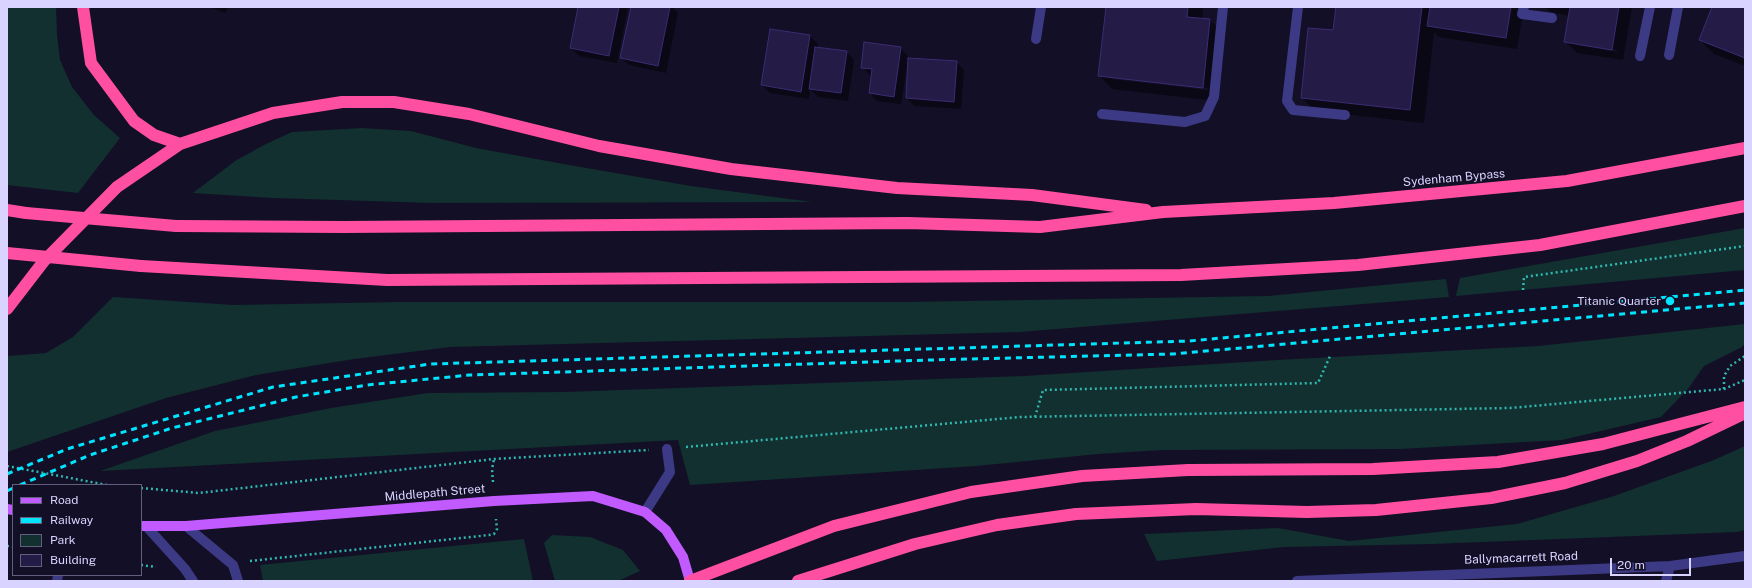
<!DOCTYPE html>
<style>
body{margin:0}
#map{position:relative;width:1752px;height:588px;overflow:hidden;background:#130f26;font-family:"Public Sans",sans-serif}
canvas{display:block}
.frame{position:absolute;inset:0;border:8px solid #d9d4ff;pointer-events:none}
.legend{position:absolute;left:12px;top:484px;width:130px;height:92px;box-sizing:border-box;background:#130f26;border:1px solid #625e7d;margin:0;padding:5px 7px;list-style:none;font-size:12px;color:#d9d4ff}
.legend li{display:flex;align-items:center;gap:8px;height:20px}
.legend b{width:20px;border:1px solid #625e7d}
.scale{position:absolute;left:1610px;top:558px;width:81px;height:18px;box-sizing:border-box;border:2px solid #d9d4ff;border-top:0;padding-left:5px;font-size:12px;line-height:14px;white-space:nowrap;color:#d9d4ff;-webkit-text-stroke:3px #130f26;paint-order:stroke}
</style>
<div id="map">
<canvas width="1752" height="588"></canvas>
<div class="frame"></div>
<ul class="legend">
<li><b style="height:5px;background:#c25bff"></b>Road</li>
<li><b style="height:5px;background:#00e5ff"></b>Railway</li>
<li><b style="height:11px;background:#12302f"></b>Park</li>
<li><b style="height:11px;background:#241b47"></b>Building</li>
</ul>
<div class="scale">20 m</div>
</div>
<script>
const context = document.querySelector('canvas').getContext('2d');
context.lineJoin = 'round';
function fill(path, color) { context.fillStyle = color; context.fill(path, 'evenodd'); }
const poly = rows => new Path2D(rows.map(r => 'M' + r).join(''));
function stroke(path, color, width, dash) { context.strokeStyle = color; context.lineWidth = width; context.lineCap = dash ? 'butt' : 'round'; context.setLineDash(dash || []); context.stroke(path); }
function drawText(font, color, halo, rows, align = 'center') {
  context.font = font + ' "Public Sans",sans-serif'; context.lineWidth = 3; context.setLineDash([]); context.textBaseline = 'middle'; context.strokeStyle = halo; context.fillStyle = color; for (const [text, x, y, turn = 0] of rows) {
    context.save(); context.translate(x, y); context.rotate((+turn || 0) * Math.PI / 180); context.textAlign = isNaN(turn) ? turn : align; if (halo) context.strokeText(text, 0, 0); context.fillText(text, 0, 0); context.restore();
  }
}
fill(poly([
 [7,7,56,7,57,35,60,60,72,87,94,115,120,138,78,193,7,185],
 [362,128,411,131,476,148,569,165,691,186,812,202,432,203,273,198,193,193,235,161,266,144,292,132],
 [1745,228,1745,270,1456,296,1460,278],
 [1446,279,1449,297,1020,332,450,347,354,359,256,375,166,398,7,452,7,356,46,353,73,337,113,297,234,305,399,302,907,302,1268,296],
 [1745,324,1745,343,1742,347,1704,366,1688,389,1661,417,1562,440,1400,449,1163,450,1098,454,976,466,690,485,678,440,100,471,215,431,331,408,428,393,564,392,1024,376,1277,360,1538,346],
 [1745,446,1745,530,1737,532,1432,544,1284,547,1157,561,1144,534,1278,528,1349,541,1517,524,1614,496,1714,460],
 [552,535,590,537,623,550,640,571,618,581,555,581,544,543],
 [524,539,533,581,263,581,260,565]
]), '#12302f');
fill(poly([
 [208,7,228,7,226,13],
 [579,7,628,7,617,63,579,56,571,48],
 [632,7,672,7,678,13,666,73,629,65,621,58],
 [1107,7,1203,7,1202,19,1210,20,1224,34,1216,101,1112,89,1099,75],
 [1112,76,1208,88,1207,90,1112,79],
 [1337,7,1516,7,1523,13,1517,49,1439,37,1434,32,1424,123,1315,111,1302,98,1334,31],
 [1545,7,1632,7,1623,60,1577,53,1566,42,1570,16,1551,12],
 [1577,43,1617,50,1617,52,1577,45],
 [1713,7,1745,7,1745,66,1714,54,1700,40],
 [771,30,810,36,818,44,817,48,847,52,854,60,848,101,818,97,810,89,809,99,770,93,762,85],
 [900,48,908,56,908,59,956,62,964,70,961,109,914,106,907,98,909,61,908,60,901,104,877,101,870,93,872,76,870,75,862,67]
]), '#0007');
const building = poly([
 [578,7,619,7,609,56,570,48,578,7],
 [631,7,670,7,658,66,620,58,631,7],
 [1106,7,1188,7,1187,17,1210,19,1203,88,1098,76,1106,7],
 [1336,7,1422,7,1410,110,1301,98,1308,28,1333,30,1336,7],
 [1430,7,1511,7,1506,38,1427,26,1430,7],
 [1570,7,1619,7,1612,50,1564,42,1570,7],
 [1712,7,1745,7,1745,58,1699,40,1712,7],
 [770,29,810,35,801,92,761,85,770,29],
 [864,42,901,47,894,97,869,93,872,69,861,68,864,42],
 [815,47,847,51,841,93,809,89,815,47],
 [908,58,957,61,954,102,906,98,908,58]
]);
fill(building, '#241b47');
stroke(building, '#3b2d73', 1);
stroke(poly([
 [1523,290,1524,277,1745,246],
 [1724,389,1724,376,1730,366,1745,356],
 [1035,417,1043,390,1318,383,1331,354],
 [686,447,1020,417,1510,408,1724,389,1745,380],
 [7,466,107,485],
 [493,482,492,469,494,459],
 [141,488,199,493,494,459,649,450],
 [7,546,13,547],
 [250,561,489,535,494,534,497,529,496,519],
 [141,565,156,567]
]), '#2fb8b0', 2.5, [2, 3]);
stroke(poly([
 [1298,7,1287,101,1293,110,1345,115],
 [1524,7,1522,14,1552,18],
 [1036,39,1041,7],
 [1669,55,1678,7],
 [1640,56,1650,7],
 [1102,114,1185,122,1205,116,1214,97,1223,7],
 [645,512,670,472,667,449],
 [186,526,233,565,238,581],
 [147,527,185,569,193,581],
 [57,581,58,575],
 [1297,581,1670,566,1745,556],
 [1666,581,1670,566]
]), '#3d3a85', 10);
stroke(poly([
 [7,509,13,510],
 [141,526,186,526,494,501,593,496,645,512,666,530,683,557,690,581]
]), '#c25bff', 10);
stroke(poly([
 [83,7,91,63,134,121,154,135,180,144],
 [7,210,26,213],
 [176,226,343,227,908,223,1040,227,1163,212,1334,203,1567,181,1745,148],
 [141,266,387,280,1181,275,1358,265,1540,245,1745,206],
 [7,309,44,261,117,187,180,144,273,113,342,102,394,102,469,114,599,146,731,169,897,188,1032,195,1146,210],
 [690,581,834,526,971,492,1082,476,1188,470,1373,469,1498,462,1603,444,1745,407],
 [798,581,915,544,997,525,1076,514,1196,509,1307,512,1376,510,1491,498,1565,483,1637,461,1687,441,1745,413]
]), '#ff4fa3', 12);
stroke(poly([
 [7,474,67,449,273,387,430,364,1189,341,1745,290],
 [20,485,90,455,172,428,296,397,367,385,470,375,929,360,1173,354,1745,303],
 [7,491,13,488]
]), '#00e5ff', 3, [6, 5]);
stroke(poly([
 [26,213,176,226],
 [7,253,141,266]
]), '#ff4fa3', 12);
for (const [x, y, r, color] of [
 [1670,301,5,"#00e5ff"]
]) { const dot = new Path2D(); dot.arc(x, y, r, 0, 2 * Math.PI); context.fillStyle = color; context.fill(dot); stroke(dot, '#130f26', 1.5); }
drawText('12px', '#d9d4ff', '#130f26', [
 ["Sydenham Bypass",1454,178,-5],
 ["Middlepath Street",435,493,-5],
 ["Ballymacarrett Road",1521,558,-2]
]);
drawText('12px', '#d9d4ff', '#130f26', [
 ["Titanic Quarter",1661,301]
], 'right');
</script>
